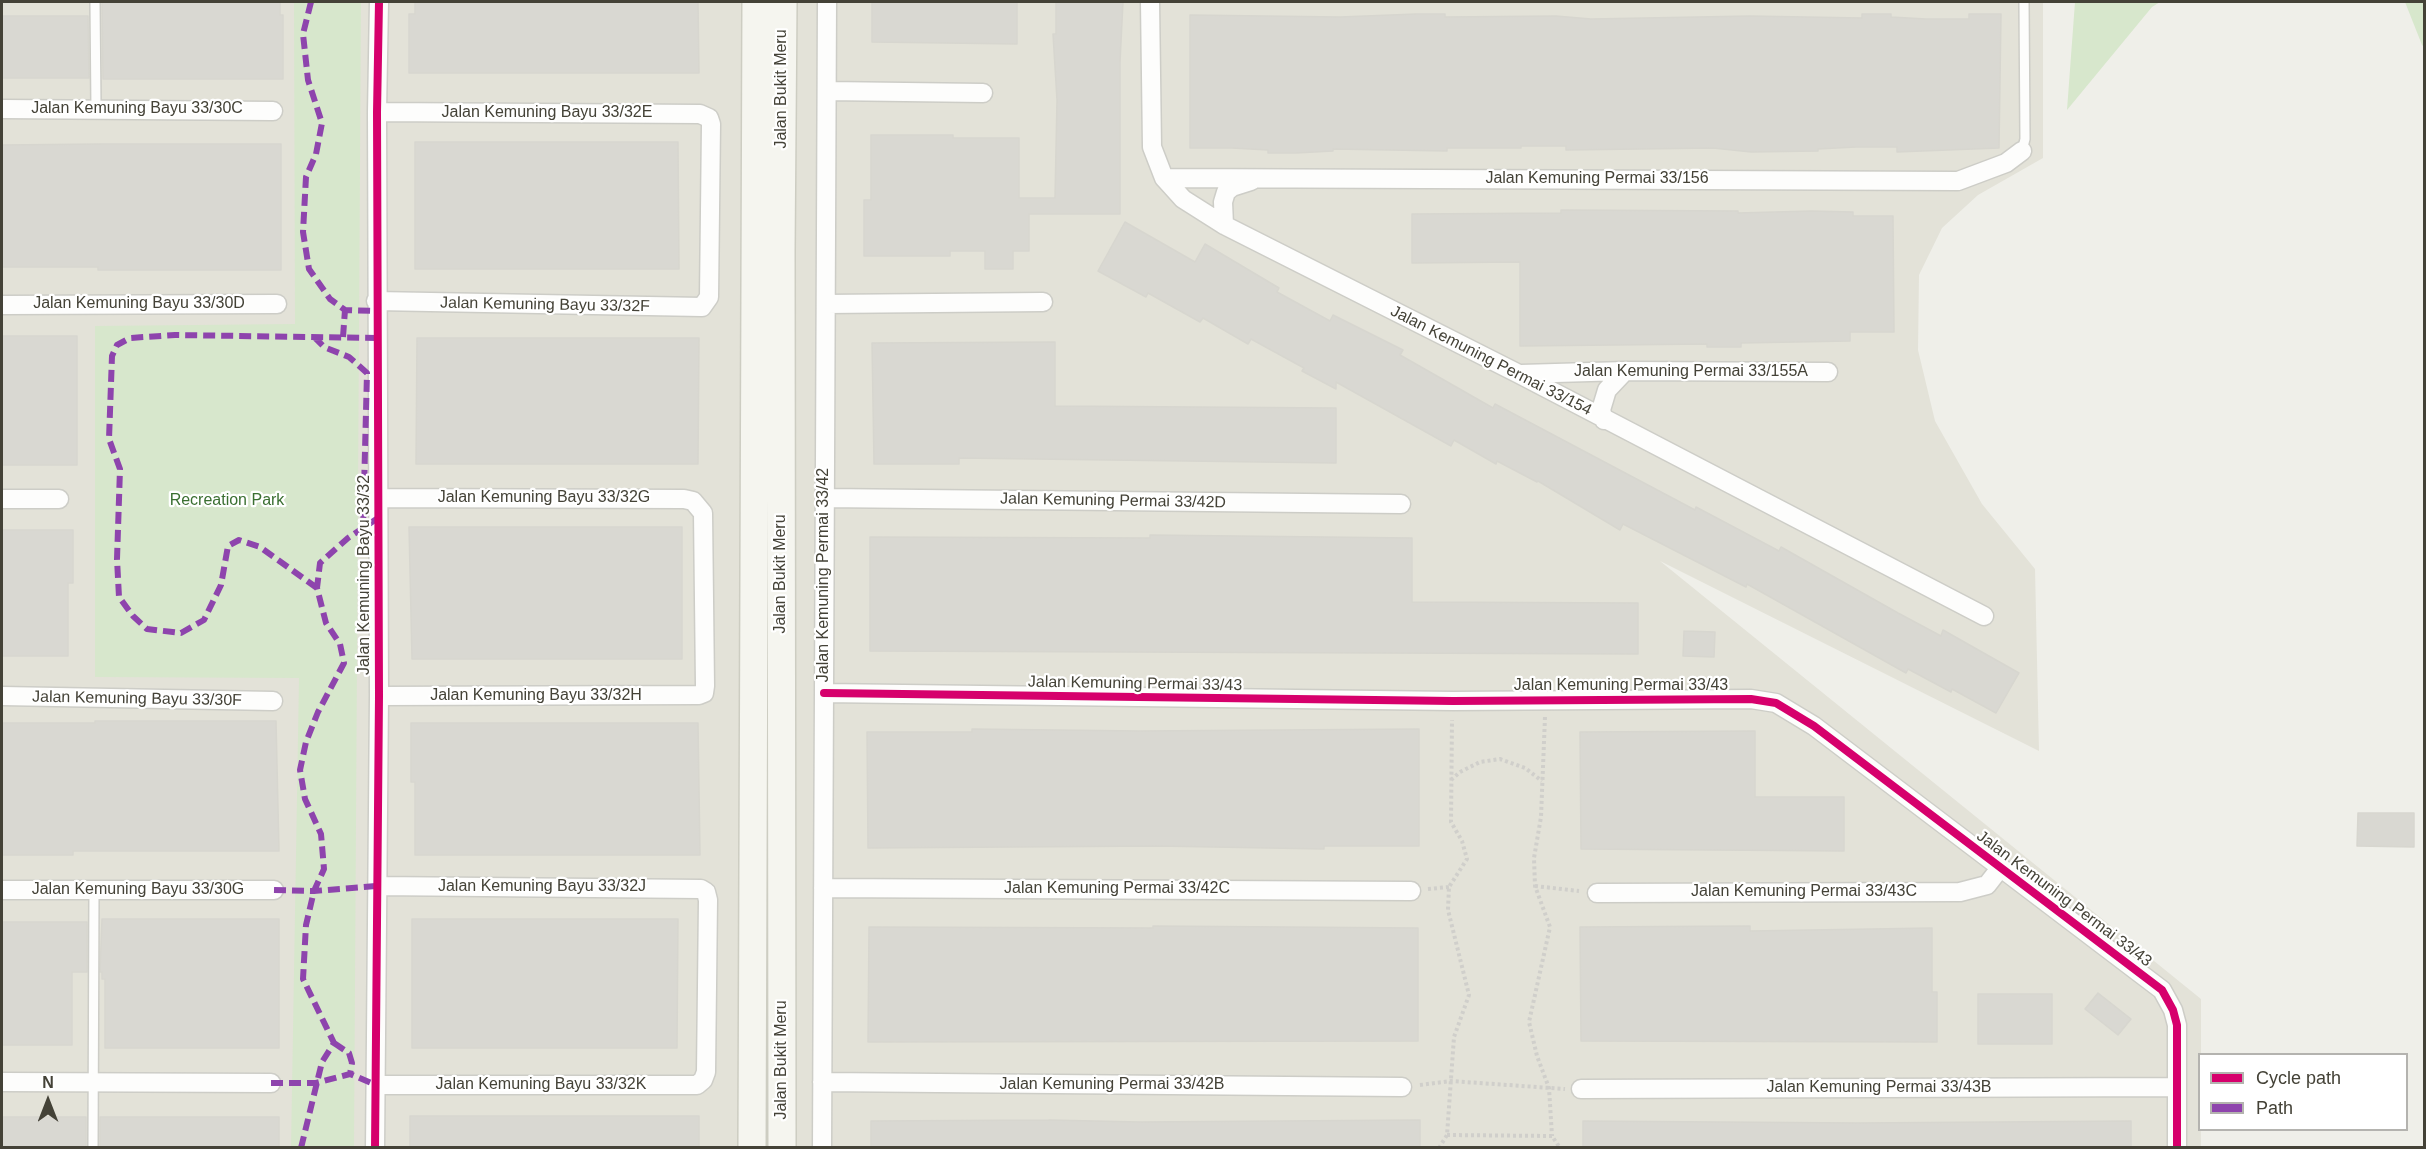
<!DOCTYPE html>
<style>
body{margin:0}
#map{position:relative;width:2426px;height:1149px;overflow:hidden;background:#efefe9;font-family:Arial,sans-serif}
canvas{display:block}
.frame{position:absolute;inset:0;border:3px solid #444237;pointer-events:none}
.legend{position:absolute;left:2198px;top:1053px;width:210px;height:78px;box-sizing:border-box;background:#fff;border:2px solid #b4b3af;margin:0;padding:8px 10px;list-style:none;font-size:18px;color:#444237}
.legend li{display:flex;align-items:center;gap:12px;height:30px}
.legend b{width:30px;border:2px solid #b4b3af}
.north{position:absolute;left:18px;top:1071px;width:60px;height:60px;-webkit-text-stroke:4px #fff;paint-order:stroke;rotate:0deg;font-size:16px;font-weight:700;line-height:24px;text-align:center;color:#444237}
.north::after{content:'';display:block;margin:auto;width:21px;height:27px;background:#444237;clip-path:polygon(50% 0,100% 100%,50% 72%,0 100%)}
</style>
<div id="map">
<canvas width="2426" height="1149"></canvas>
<div class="frame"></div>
<ul class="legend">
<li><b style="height:8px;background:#d6006c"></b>Cycle path</li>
<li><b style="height:8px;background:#8e44ad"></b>Path</li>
</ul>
<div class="north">N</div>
</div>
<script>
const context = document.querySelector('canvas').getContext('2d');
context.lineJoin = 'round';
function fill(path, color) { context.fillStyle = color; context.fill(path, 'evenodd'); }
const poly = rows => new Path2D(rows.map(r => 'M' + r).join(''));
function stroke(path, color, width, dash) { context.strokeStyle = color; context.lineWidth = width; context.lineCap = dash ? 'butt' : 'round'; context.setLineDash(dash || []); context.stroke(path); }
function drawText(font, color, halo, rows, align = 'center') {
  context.font = font + ' Arial,sans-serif'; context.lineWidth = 4.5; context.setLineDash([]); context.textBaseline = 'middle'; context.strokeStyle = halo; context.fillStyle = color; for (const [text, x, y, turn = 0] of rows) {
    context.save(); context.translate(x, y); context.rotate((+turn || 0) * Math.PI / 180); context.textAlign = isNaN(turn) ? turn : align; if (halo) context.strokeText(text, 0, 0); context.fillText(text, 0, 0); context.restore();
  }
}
fill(poly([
 [2,2,2043,2,2043,158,1978,195,1942,228,1919,275,1918,350,1935,421,1982,504,2035,569,2039,751,1660,561,2201,999,2201,1054,2200,1054,2201,1147,2,1148]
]), '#e3e2d8');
fill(poly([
 [294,2,361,2,354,1147,291,1147,299,678,95,677,95,326,295,324],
 [2075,2,2160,2,2152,7,2067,110],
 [2405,2,2424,2,2424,47,2422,45]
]), '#d7e7cc');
const building = poly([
 [102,2,280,2,280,15,283,15,283,79,103,79,102,2],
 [415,2,698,2,699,73,409,73,409,14,415,14,415,2],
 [872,2,1017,2,1017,44,872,42,872,2],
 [1056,2,1123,2,1120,62,1120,214,1029,214,1029,251,1013,251,1013,269,985,269,985,251,950,251,950,256,864,256,864,200,871,200,871,135,953,135,953,138,1019,138,1019,198,1055,198,1057,100,1053,34,1056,34,1056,2],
 [1416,14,1445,14,1445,17,1556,16,1591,19,1750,16,1862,18,1862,14,1891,14,1891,17,1926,19,1969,19,1969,14,2001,14,1999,148,1897,152,1897,147,1856,147,1818,149,1818,151,1751,152,1713,148,1566,150,1566,146,1521,146,1521,148,1447,148,1447,151,1333,149,1333,151,1296,153,1268,153,1268,150,1232,148,1190,148,1190,15,1340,17,1416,14],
 [2,16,88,16,89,78,2,78,2,16],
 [415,142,678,142,679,269,415,269,415,142],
 [101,144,281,144,281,270,98,270,98,267,2,267,2,145,101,144],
 [1561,210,1738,211,1738,213,1811,211,1853,212,1853,216,1893,216,1894,332,1850,332,1850,341,1741,343,1741,347,1707,347,1707,344,1520,346,1520,262,1412,263,1412,214,1561,213,1561,210],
 [1125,222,1195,262,1205,244,1279,288,1277,292,1330,321,1333,315,1403,350,1400,355,1493,408,1495,404,1695,510,1696,507,1779,551,1781,547,1898,613,1941,636,1943,630,2019,673,1996,713,1952,689,1951,692,1908,669,1906,673,1747,584,1746,587,1623,524,1620,530,1538,481,1537,482,1497,461,1496,464,1454,440,1451,446,1336,382,1336,389,1302,371,1304,368,1251,339,1248,344,1203,318,1200,322,1148,293,1146,297,1098,271,1125,222],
 [2,336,77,336,77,465,2,465,2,336],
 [417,338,699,338,698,464,416,464,417,338],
 [1055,342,1055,406,1336,408,1336,463,959,458,959,464,874,464,872,343,1055,342],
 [409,527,682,527,682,659,412,659,409,527],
 [2,530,73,530,73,583,68,583,68,656,2,656,2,530],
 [1150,535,1412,538,1412,602,1638,603,1638,654,870,651,870,537,1150,538,1150,535],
 [1684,631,1715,632,1714,657,1683,656,1684,631],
 [95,721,276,721,279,851,73,851,73,855,2,855,2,723,95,723,95,721],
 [411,723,698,723,700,855,415,855,415,782,411,782,411,723],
 [972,729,1140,731,1419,729,1419,846,1324,846,1324,849,1158,846,868,848,867,732,972,732,972,729],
 [1755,731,1755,797,1844,797,1844,851,1581,849,1580,732,1755,731],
 [2358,813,2414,813,2414,847,2357,846,2358,813],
 [102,919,279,919,279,1048,105,1048,105,979,102,979,102,972,100,972,102,919],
 [412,919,678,919,677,1048,412,1048,412,919],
 [2,922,87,922,87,972,72,972,72,1045,2,1045,2,922],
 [1153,926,1418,928,1418,1041,868,1042,869,927,1153,928,1153,926],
 [1750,926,1750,931,1932,928,1932,992,1937,992,1937,1042,1581,1041,1580,927,1750,926],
 [2098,993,2131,1019,2118,1035,2085,1009,2098,993],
 [1978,994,2052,994,2052,1044,1978,1044,1978,994],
 [410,1116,699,1116,699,1148,410,1148,410,1116],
 [2,1117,86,1117,86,1148,2,1148,2,1117],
 [100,1117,279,1117,279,1148,100,1148,100,1117],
 [1049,1120,1140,1122,1420,1120,1420,1148,871,1148,871,1121,1049,1120],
 [1583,1121,1858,1123,2131,1121,2131,1148,1583,1148,1583,1121]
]);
fill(building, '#d9d8d2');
stroke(building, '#d7d6cf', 1.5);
const lane = poly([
 [95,2,96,108],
 [2022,151,2025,139,2024,2],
 [93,1148,94,889]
]);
const street = poly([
 [1150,2,1152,147,1164,178,1183,199,1224,225,1519,374,1984,616],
 [827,91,983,93],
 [2,109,273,111],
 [1164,178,1958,181,2006,163,2022,151],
 [1224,225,1223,202,1226,192,1232,187,1251,181],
 [376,301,702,307,709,297,711,124,709,118,700,114,377,112],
 [826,304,1043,302],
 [2,305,277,304],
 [1521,374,1625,371,1828,372],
 [1604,420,1601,410,1607,390,1625,371],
 [378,498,684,499,693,501,703,513,705,686,704,693,699,695,379,696],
 [825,498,1401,504],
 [2,499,59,499],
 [824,693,1453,701,1751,699,1776,703,1814,726,2162,990,2173,1010,2177,1025,2177,1148],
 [2,696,273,701],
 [823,888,1411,891],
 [2,890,274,890],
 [1597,893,1960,892,1987,885,2001,867],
 [2,1082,271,1083],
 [822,1082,1402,1087],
 [376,1085,697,1085,703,1080,706,1072,708,900,706,892,701,889,377,886],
 [1581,1089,2177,1087],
 [375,1148,379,696,377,112,379,2],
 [822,1148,827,2]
]);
const secondary = poly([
 [752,1148,756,2],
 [782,1148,781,251,783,2]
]);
stroke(lane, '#cdcdc7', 12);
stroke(street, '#cdcdc7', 21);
stroke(secondary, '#cdcdc2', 30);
stroke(poly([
 [1545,717,1541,817,1534,858,1535,886,1550,927,1529,1022,1537,1056,1549,1088,1552,1136],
 [1451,780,1460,772,1480,762,1500,759,1525,768,1542,781],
 [1535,886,1579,891],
 [1428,889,1449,887],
 [1420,1085,1451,1081,1565,1089],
 [1447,1135,1552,1136,1560,1148],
 [1439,1148,1447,1135,1454,1037,1469,995,1448,910,1449,887,1467,859,1462,841,1451,822,1452,720]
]), '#d0cfcb', 4, [3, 3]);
stroke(lane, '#fdfdfc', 9);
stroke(street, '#fdfdfc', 18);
stroke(secondary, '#f5f5ef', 27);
stroke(poly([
 [311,2,303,34,308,80,322,123,316,154,306,177,303,232,309,269,330,299,345,310,376,311],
 [314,337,324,347,349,357,367,373,363,528],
 [343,337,345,310],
 [317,588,260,547,239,540,228,546,221,585,204,620,181,633,147,629,133,616,119,597,117,559,120,469,109,439,112,356,117,345,130,338,175,335,377,338],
 [274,890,314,891,377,886],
 [334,1043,349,1053,352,1063,350,1074],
 [271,1083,316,1083,350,1074,376,1085],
 [301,1148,322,1062,334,1043,303,979,306,925,314,891,324,869,321,834,305,799,300,770,306,742,318,712,344,663,340,644,326,623,317,588,320,563,348,538,378,518]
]), '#8e44ad', 6, [12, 6]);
stroke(poly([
 [824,693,1453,701,1751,699,1776,703,1814,726,2162,990,2173,1010,2177,1025,2177,1148],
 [375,1148,379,696,377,112,379,2]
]), '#d6006c', 8);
drawText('16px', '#444237', '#fff', [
 ["Jalan Bukit Meru",782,89,-90],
 ["Jalan Kemuning Bayu 33/30C",137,109],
 ["Jalan Kemuning Bayu 33/32E",547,113],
 ["Jalan Kemuning Permai 33/156",1597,179],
 ["Jalan Kemuning Bayu 33/30D",139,304],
 ["Jalan Kemuning Bayu 33/32F",545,305,1],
 ["Jalan Kemuning Permai 33/154",1491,361,27],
 ["Jalan Kemuning Permai 33/155A",1691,372],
 ["Jalan Kemuning Bayu 33/32G",544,498],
 ["Jalan Kemuning Permai 33/42D",1113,501,1],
 ["Jalan Bukit Meru",781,574,-90],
 ["Jalan Kemuning Bayu 33/32",365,575,-90],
 ["Jalan Kemuning Permai 33/42",824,575,-90],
 ["Jalan Kemuning Permai 33/43",1135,684,1],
 ["Jalan Kemuning Permai 33/43",1621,686],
 ["Jalan Kemuning Bayu 33/32H",536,696],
 ["Jalan Kemuning Bayu 33/30F",137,699,1],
 ["Jalan Kemuning Bayu 33/32J",542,887],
 ["Jalan Kemuning Permai 33/42C",1117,889],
 ["Jalan Kemuning Bayu 33/30G",138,890],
 ["Jalan Kemuning Permai 33/43C",1804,892],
 ["Jalan Kemuning Permai 33/43",2064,899,37],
 ["Jalan Bukit Meru",782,1060,-90],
 ["Jalan Kemuning Bayu 33/32K",541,1085],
 ["Jalan Kemuning Permai 33/42B",1112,1085],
 ["Jalan Kemuning Permai 33/43B",1879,1088]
]);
drawText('16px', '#3a6f31', '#fff', [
 ["Recreation Park",227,501]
]);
</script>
